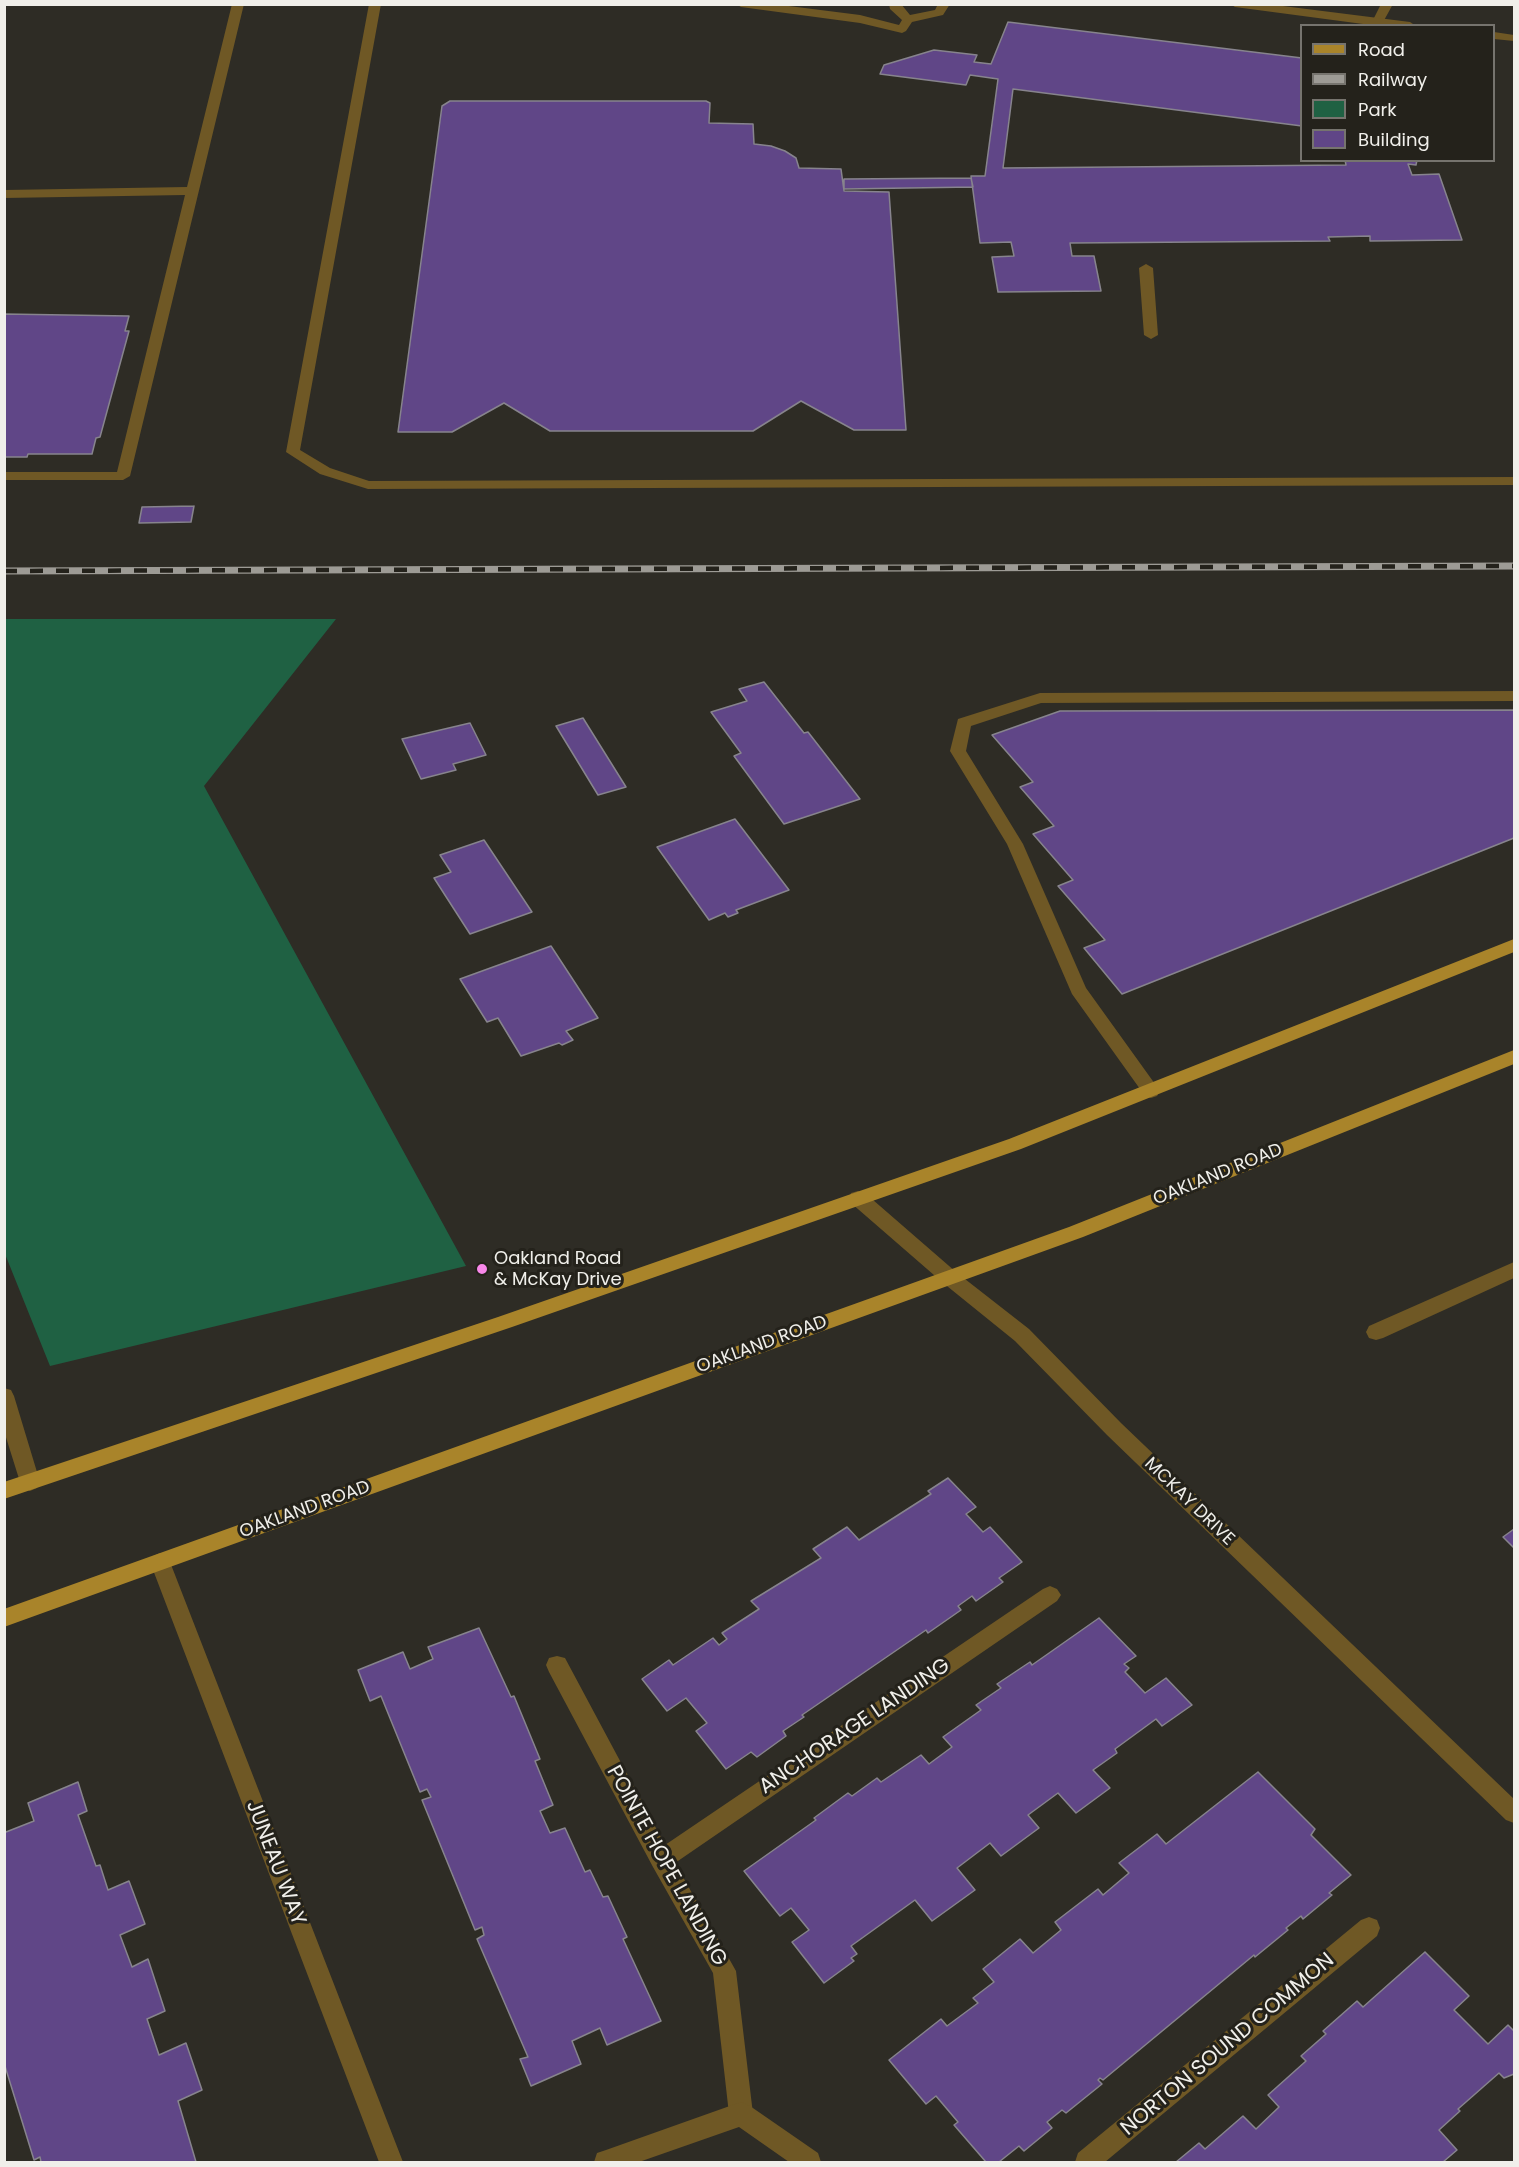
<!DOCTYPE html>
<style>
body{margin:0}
#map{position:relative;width:1519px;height:2167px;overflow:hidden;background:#2e2c25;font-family:Poppins,sans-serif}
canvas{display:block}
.frame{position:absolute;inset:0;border:6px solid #f0efea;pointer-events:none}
.legend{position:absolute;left:1300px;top:24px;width:195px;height:138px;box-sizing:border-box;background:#24221b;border:2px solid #76746e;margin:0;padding:8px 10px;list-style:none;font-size:18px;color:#f0efea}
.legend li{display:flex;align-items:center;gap:12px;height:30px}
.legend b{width:30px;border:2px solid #76746e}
</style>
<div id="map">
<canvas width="1519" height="2167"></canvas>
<div class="frame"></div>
<ul class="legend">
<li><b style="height:8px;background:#a9842a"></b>Road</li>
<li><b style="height:8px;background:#9d9b95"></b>Railway</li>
<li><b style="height:16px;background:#1f6143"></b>Park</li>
<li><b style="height:16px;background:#604687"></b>Building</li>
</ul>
</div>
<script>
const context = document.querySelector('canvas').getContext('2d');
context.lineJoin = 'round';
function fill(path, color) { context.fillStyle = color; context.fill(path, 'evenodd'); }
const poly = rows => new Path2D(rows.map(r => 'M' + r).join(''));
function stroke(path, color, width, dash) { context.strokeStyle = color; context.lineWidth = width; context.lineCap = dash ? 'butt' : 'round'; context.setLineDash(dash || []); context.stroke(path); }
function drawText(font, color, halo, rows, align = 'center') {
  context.font = font + ' Poppins,sans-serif'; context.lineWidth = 6; context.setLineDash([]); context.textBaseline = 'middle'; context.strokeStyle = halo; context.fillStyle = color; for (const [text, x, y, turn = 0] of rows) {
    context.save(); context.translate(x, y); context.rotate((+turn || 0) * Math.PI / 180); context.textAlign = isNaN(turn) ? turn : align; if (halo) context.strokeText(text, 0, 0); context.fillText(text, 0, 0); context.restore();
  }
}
fill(poly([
 [5,619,336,619,204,786,466,1266,50,1366,5,1254]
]), '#1f6143');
const building = poly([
 [1008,22,1302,58,1302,126,1013,89,1003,168,1346,165,1345,160,1417,160,1416,165,1408,164,1412,175,1439,174,1462,240,1370,241,1370,236,1328,237,1330,241,1070,243,1072,256,1094,256,1101,291,998,292,992,257,1014,256,1011,242,980,243,971,176,985,176,998,79,970,75,966,85,880,74,884,65,934,50,977,55,974,62,991,64,1008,22],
 [450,101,706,101,710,103,709,123,753,124,754,144,771,146,785,151,796,158,799,168,841,169,844,191,889,192,906,430,854,430,801,401,753,431,550,431,504,403,452,432,398,432,442,106,450,101],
 [971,178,973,187,844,189,844,179,971,178],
 [4,314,129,316,125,331,129,331,100,437,96,438,92,454,28,454,27,457,4,457,4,314],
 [194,506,191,522,139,523,142,507,194,506],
 [764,682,804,733,808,732,860,799,784,824,734,756,741,753,711,712,747,701,739,689,764,682],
 [1514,710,1514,838,1122,994,1084,948,1105,940,1058,886,1073,880,1033,834,1054,826,1020,787,1033,782,992,735,1060,711,1514,710],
 [583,718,626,787,598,795,556,726,583,718],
 [470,723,486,755,453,764,456,770,421,779,402,739,470,723],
 [735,819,789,890,736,910,738,913,728,917,725,913,709,920,657,847,735,819],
 [484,840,532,912,470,934,434,878,451,872,440,855,484,840],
 [551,946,598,1018,566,1031,573,1040,562,1045,559,1043,521,1056,498,1018,487,1022,460,979,551,946],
 [948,1478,976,1507,966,1514,983,1532,990,1527,1022,1562,999,1578,1003,1582,976,1601,972,1596,958,1606,961,1610,928,1633,926,1630,802,1715,804,1717,783,1731,786,1736,757,1757,751,1752,726,1769,696,1731,707,1723,686,1698,667,1711,642,1679,669,1660,673,1665,713,1638,719,1645,727,1639,722,1633,759,1609,751,1601,821,1558,813,1549,847,1527,859,1540,931,1494,928,1491,948,1478],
 [1514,1529,1514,1548,1503,1537,1514,1529],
 [1099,1618,1136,1656,1124,1664,1129,1668,1125,1672,1145,1693,1166,1678,1192,1705,1162,1726,1156,1719,1115,1749,1117,1753,1093,1770,1110,1788,1076,1813,1058,1793,1028,1815,1039,1828,1001,1856,990,1843,957,1868,975,1890,932,1921,915,1900,851,1946,857,1954,851,1958,854,1961,824,1983,792,1942,809,1930,791,1908,780,1916,744,1871,816,1820,814,1818,848,1793,852,1796,877,1778,881,1782,921,1755,929,1764,952,1747,943,1737,981,1710,976,1705,1001,1688,997,1684,1030,1662,1032,1665,1099,1618],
 [479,1628,511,1697,514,1696,540,1759,535,1761,553,1805,540,1811,550,1833,565,1828,585,1872,590,1870,603,1897,608,1896,627,1937,623,1939,661,2021,607,2045,600,2028,572,2041,581,2064,531,2086,520,2059,528,2057,477,1939,484,1935,482,1927,475,1930,422,1800,431,1797,427,1789,420,1792,381,1696,370,1701,358,1670,403,1652,410,1669,433,1659,428,1647,479,1628],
 [1258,1772,1315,1829,1311,1835,1351,1875,1329,1893,1332,1895,1303,1919,1301,1916,1286,1928,1288,1930,1255,1957,1254,1955,1103,2080,1100,2078,1098,2080,1102,2084,1066,2113,1062,2110,1047,2122,1052,2128,1024,2151,1019,2146,999,2162,986,2162,954,2125,958,2122,936,2096,926,2104,889,2060,941,2019,947,2026,978,2003,973,1998,994,1982,983,1969,1020,1939,1033,1953,1061,1930,1055,1922,1098,1889,1103,1895,1129,1873,1119,1863,1157,1834,1166,1844,1258,1772],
 [78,1782,87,1811,78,1815,96,1866,100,1865,108,1890,129,1881,145,1924,120,1935,132,1967,148,1959,165,2011,147,2019,159,2055,186,2043,202,2090,178,2101,196,2162,41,2162,40,2157,34,2160,4,2063,4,1829,6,1832,34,1821,28,1803,78,1782],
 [1425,1952,1469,1996,1454,2010,1488,2044,1508,2025,1514,2031,1514,2074,1504,2078,1499,2073,1458,2109,1460,2111,1439,2130,1457,2150,1443,2162,1176,2162,1199,2143,1205,2149,1243,2116,1256,2129,1279,2107,1268,2095,1306,2061,1301,2056,1326,2034,1323,2031,1357,2001,1363,2007,1425,1952]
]);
fill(building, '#604687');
stroke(building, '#87848d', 1.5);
fill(poly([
 [232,4,244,4,130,476,123,480,4,480,4,472,117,472,185,195,4,198,4,190,187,187,232,4],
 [369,4,381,4,300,450,330,468,369,481,1514,477,1514,485,368,489,320,474,286,452,369,4],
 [736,4,773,4,860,15,899,25,902,20,890,9,889,4,901,4,910,15,935,10,938,4,950,4,943,15,912,22,906,31,902,33,860,23,741,7,736,4],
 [1381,4,1393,4,1382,24,1378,26,1372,22,1381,4],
 [1146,264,1153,268,1158,335,1151,339,1144,335,1139,268,1146,264],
 [1514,691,1514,701,1041,703,971,726,966,751,1023,844,1086,988,1160,1091,1157,1096,1151,1098,1145,1096,1072,994,1007,844,950,751,958,719,1040,693,1514,691],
 [1514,1262,1514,1278,1383,1338,1376,1340,1369,1338,1366,1332,1369,1326,1514,1262],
 [4,1388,11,1390,14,1396,40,1482,37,1488,30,1491,23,1488,20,1482,4,1431,4,1388],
 [1050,1586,1057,1589,1061,1595,1057,1601,675,1863,736,1971,753,2114,750,2122,741,2126,732,2122,729,2114,713,1973,653,1867,549,1672,546,1665,549,1658,557,1656,565,1658,665,1845,1043,1589,1050,1586],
 [1369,1917,1377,1920,1380,1928,1377,1936,1105,2162,1075,2162,1078,2153,1361,1920,1369,1917]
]), '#6f5825');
fill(poly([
 [160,1553,167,1556,170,1562,403,2162,379,2162,150,1562,153,1556,160,1553],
 [741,2102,750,2106,818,2153,821,2162,789,2162,739,2127,639,2162,594,2162,597,2153,606,2150,741,2102]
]), '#6f5825');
fill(poly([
 [1230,4,1267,4,1410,22,1416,26,1378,26,1235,7,1230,4],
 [1494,32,1514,35,1514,41,1494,39,1494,32],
 [858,1191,865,1193,956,1272,1029,1329,1121,1423,1514,1799,1514,1823,1506,1820,1107,1435,1015,1341,942,1282,851,1203,849,1198,851,1193,858,1191]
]), '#6f5825');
fill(poly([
 [1514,939,1514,952,1021,1149,512,1327,4,1499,4,1482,498,1317,1009,1139,1514,939],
 [1514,1050,1514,1064,1083,1237,4,1627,4,1609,1069,1227,1514,1050]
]), '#a9842a');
const rail = poly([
 [4,571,1514,566]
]);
stroke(rail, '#9d9b95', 7);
stroke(rail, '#24221b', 4.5, [13]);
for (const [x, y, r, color] of [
 [482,1269,6,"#f888e9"]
]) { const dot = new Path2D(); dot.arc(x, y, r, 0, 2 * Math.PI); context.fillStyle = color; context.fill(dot); stroke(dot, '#24221b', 2); }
drawText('18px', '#f0efea', '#24221b', [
 ["OAKLAND ROAD",1218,1175,-22],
 ["OAKLAND ROAD",762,1345,-20],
 ["MCKAY DRIVE",1189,1502,44],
 ["OAKLAND ROAD",305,1510,-20]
]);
drawText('18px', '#f0efea', '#24221b', [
 ["Oakland Road",494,1259],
 ["& McKay Drive",494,1280]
], 'left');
drawText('21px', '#f0efea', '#24221b', [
 ["ANCHORAGE LANDING",855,1727,-34],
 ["JUNEAU WAY",275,1863,69],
 ["POINTE HOPE LANDING",666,1866,61],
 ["NORTON SOUND COMMON",1228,2045,-40]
]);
</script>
